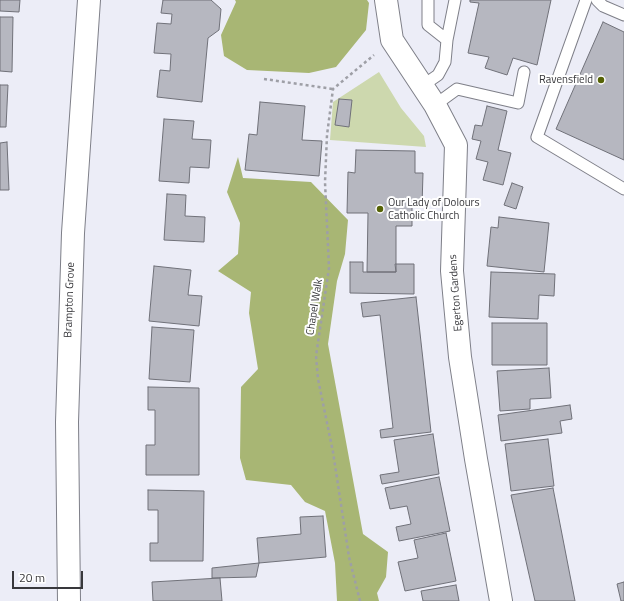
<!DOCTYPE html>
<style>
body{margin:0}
#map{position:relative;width:624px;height:601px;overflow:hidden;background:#ecedf7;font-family:"Titillium Web",sans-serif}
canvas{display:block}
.scale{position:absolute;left:12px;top:571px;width:71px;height:18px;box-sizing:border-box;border:2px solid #38383c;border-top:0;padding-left:5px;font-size:12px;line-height:14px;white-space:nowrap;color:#38383c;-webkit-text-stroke:3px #fff;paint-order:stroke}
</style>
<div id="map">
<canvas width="624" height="601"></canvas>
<div class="scale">20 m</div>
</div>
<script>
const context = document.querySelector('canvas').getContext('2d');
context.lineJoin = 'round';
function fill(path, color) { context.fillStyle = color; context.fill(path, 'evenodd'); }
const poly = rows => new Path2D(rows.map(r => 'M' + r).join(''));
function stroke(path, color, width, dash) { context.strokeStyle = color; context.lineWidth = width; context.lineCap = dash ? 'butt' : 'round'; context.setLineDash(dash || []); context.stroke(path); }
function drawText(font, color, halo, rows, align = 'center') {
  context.font = font + ' "Titillium Web",sans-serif'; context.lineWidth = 4; context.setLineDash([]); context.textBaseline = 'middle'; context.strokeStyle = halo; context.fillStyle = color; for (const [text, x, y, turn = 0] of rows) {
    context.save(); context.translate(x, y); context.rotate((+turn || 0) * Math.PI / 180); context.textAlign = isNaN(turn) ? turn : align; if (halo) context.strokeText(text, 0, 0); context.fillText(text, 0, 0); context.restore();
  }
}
fill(poly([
 [379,72,401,108,424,136,426,147,330,140,333,102]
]), '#cdd8ae');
fill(poly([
 [235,0,367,0,369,3,366,30,336,67,309,73,247,70,224,56,221,35,236,2],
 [238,157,243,178,311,182,348,220,345,254,337,281,328,344,363,534,388,552,386,577,377,593,379,601,337,601,335,563,325,511,305,502,291,485,246,480,240,458,241,387,258,369,249,313,251,292,218,271,238,254,240,223,227,192]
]), '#a8b674');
const building = poly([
 [0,0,20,0,19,12,0,11,0,0],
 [163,0,211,0,221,9,219,30,208,38,202,102,157,97,160,70,170,71,171,54,154,53,157,23,171,24,172,14,161,13,163,0],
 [470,0,551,0,537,65,513,58,507,75,485,68,489,57,468,53,479,3,470,2,470,0],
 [0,17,13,17,12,72,0,71,0,17],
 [603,22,624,32,624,160,556,129,603,22],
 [0,85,8,85,6,127,0,127,0,85],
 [339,99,352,100,349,127,335,125,339,99],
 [260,102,305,106,302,140,322,141,319,176,245,170,249,134,257,135,260,102],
 [487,106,507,111,498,150,511,153,503,185,483,180,488,162,476,159,481,141,472,139,475,125,482,126,487,106],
 [164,119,194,121,192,139,211,140,209,168,190,167,189,183,159,181,164,119],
 [7,142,9,190,0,190,0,143,7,142],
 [356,150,415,151,415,173,423,173,422,206,412,206,412,226,396,226,396,272,367,272,368,213,347,213,348,172,355,173,356,150],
 [512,183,523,187,516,209,504,205,512,183],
 [167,194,186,195,185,216,205,217,204,242,164,240,167,194],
 [499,217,549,223,544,272,487,266,491,227,498,228,499,217],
 [350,262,363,262,363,272,396,272,395,264,414,264,414,294,350,293,350,262],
 [154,266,191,270,188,295,202,296,199,326,149,321,154,266],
 [491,272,555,274,554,296,539,295,538,319,489,317,491,272],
 [416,297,431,432,381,438,380,430,393,428,380,315,363,317,361,303,416,297],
 [492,323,547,323,547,365,492,365,492,323],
 [152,327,194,330,190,382,149,379,152,327],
 [549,368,551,398,530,399,530,409,500,411,497,371,549,368],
 [148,387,199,388,199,475,146,475,146,445,155,445,155,410,148,410,148,387],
 [570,405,572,419,560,421,562,433,501,441,498,415,570,405],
 [433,434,439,474,382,484,380,475,399,472,394,440,433,434],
 [548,439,554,486,511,491,505,444,548,439],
 [439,477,450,531,399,541,396,527,411,524,407,506,390,509,385,488,439,477],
 [553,488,575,601,535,601,511,495,553,488],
 [148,490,204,491,203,561,150,561,150,543,158,543,158,510,148,510,148,490],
 [323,516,326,557,259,563,257,538,301,534,300,517,323,516],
 [446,533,456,581,405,591,398,562,418,558,414,540,446,533],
 [259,563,256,577,212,578,212,568,259,563],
 [220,578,222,601,153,601,152,582,220,578],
 [624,582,624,601,621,601,617,584,624,582],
 [456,585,459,601,423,601,421,591,456,585]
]);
fill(building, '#b6b7c0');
stroke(building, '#707179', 1);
const service = poly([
 [428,0,428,25,447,40,455,0],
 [586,0,537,137,624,189],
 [597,0,603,6,624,15],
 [422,86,438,75,445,62,447,40],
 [435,105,457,89,518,103,524,72]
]);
const minor = poly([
 [386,0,392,40,435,105,456,145,452,271,460,357,476,459,501,601],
 [69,601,67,422,73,233,89,0]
]);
stroke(service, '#7e7f88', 13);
stroke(minor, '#7e7f88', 24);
stroke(poly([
 [264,79,333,89],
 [360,601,349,557,333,452,318,379,316,356,329,268,325,182,327,135,333,89,374,55]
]), '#9e9fa6', 2.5, [3, 3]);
stroke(service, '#fff', 11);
stroke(minor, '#fff', 22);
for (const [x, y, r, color] of [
 [601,80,4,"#566306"],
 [380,209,4,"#566306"]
]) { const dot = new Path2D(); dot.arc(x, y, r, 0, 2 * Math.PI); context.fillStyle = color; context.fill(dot); stroke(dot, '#fff', 1.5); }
drawText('11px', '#38383c', '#fff', [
 ["Ravensfield",593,80],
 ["Our Lady of Dolours",388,203,"left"],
 ["Catholic Church",388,216,"left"]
], 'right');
drawText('11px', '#38383c', '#fff', [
 ["Egerton Gardens",456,293,-94],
 ["Brampton Grove",70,300,-88],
 ["Chapel Walk",315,307,-81]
]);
</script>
